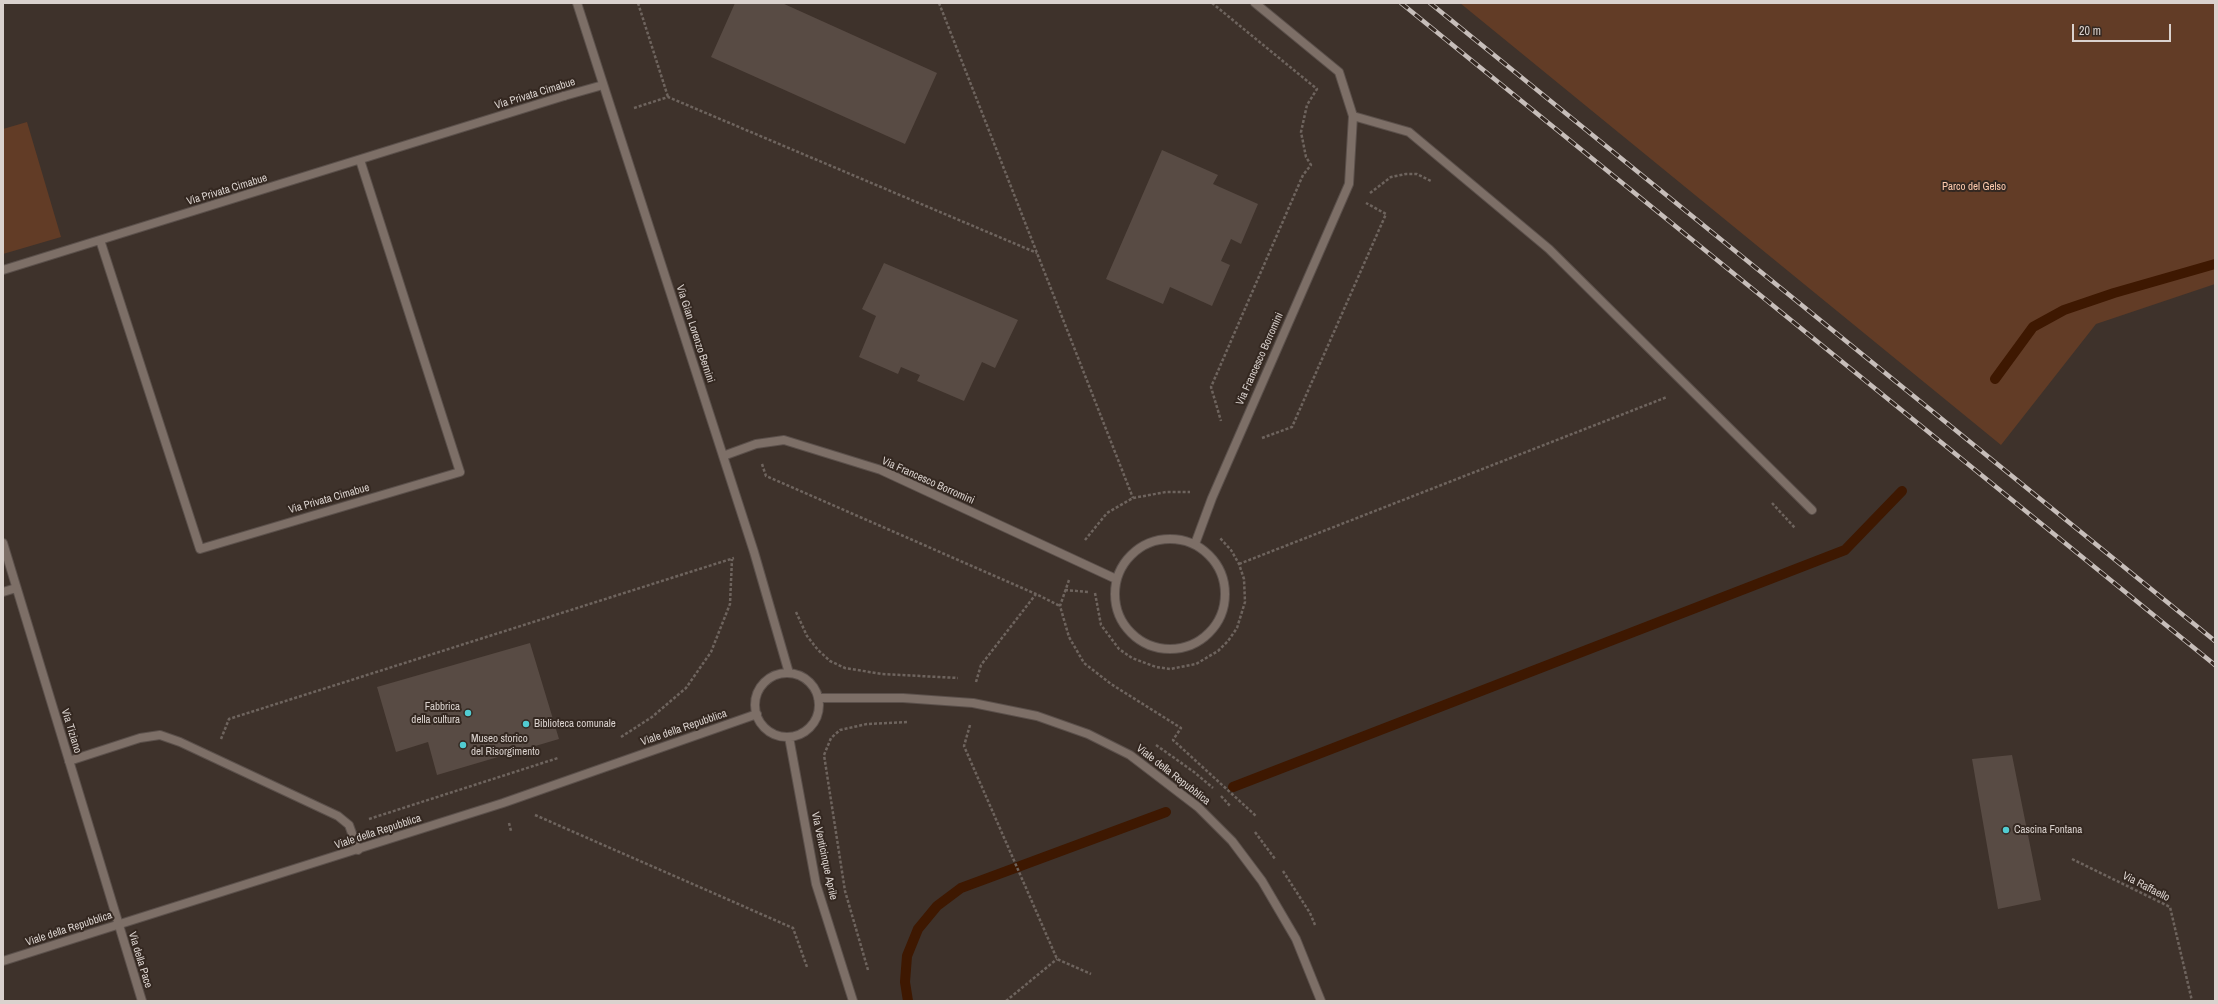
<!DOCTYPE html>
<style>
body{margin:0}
#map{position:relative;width:2218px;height:1004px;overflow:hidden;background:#3e322b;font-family:"Archivo Narrow",sans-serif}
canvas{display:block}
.frame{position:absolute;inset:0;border:4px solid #dad2ce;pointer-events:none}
.scale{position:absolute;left:2072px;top:24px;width:99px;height:18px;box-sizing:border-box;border:2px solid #dad2ce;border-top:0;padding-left:5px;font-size:12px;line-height:14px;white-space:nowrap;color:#dad2ce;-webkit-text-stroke:3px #342821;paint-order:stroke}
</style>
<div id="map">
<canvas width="2218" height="1004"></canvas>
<div class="frame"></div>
<div class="scale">20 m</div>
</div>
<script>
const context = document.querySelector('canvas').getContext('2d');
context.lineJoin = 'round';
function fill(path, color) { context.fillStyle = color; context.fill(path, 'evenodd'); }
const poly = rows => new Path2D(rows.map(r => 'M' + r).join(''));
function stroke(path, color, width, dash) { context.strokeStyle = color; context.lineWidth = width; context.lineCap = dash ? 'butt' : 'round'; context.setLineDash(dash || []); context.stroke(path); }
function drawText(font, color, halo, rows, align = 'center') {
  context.font = font + ' "Archivo Narrow",sans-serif'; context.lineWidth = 4; context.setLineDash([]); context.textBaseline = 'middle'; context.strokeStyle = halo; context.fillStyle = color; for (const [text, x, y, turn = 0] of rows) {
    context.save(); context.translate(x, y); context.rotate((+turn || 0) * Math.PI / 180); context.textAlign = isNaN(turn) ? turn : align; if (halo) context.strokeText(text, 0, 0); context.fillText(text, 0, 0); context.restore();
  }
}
fill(poly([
 [1460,3,2215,3,2215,284,2096,324,2001,445],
 [27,122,61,237,3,254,3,129]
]), '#623c26');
stroke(poly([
 [1995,379,2033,327,2064,310,2114,293,2215,264],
 [1233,787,1845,550,1902,491],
 [908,1001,905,982,907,956,918,929,937,906,961,888,1166,812]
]), '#3e1801', 10);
fill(poly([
 [735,3,782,3,937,73,905,144,711,57],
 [1162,150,1218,175,1213,184,1258,204,1241,244,1231,239,1221,261,1230,265,1212,306,1170,287,1163,304,1106,279],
 [884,263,1018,320,995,368,982,362,964,401,917,381,920,375,901,367,898,374,859,357,876,316,862,309],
 [530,643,559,739,437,775,428,742,396,752,377,687],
 [2012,755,2041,900,1998,909,1972,759]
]), '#584b44');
const lane = poly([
 [564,96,603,85],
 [69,761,140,738,160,735,180,742,338,816,349,825,358,850]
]);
const street = poly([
 [577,3,754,552,789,673],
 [1353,116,1409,132,1549,249,1812,510],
 [100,240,200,549,460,472,360,160],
 [3,270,564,96],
 [723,456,756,444,784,440,881,470,1116,579],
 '1115 594a55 55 0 1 1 110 0a55 55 0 1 1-110 0Z',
 [3,543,142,1001],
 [1195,544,1212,498,1349,184,1353,116,1339,72,1255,3],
 [3,592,16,588],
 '755 705a32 32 0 1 1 64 0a32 32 0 1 1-64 0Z',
 [818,698,903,698,973,703,1037,716,1088,734,1130,755,1198,807,1232,841,1262,881,1296,939,1321,1001],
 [789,737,816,884,853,1001],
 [3,961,503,803,757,714]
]);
stroke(lane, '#5b504b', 10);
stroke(street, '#5b504b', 10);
stroke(poly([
 [638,3,668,97],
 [939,3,1133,498],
 [1212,3,1317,89,1307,105,1301,132,1306,157,1311,165,1303,175,1211,387,1221,421],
 [634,108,668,97,1037,253],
 [1370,193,1391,177,1406,174,1417,174,1431,181],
 [1262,438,1292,427,1386,214,1366,203],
 [762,464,766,476,1036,594],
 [1772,503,1795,528],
 [1085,540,1107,513,1133,498,1166,492,1190,492],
 [1239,564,1667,397],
 [1069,580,1060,606,1069,637,1084,663,1111,684,1181,728,1173,740,1256,816],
 [1065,590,1088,592],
 [1095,593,1101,625,1119,649,1132,658,1156,667,1170,669,1196,664,1218,651,1228,641,1237,628,1245,602,1244,579,1239,564,1231,550,1220,538],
 [796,612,807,636,818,650,830,661,845,668,882,674,958,678],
 [976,682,981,665,1036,594,1060,606],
 [970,725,964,746,1057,959,1091,974],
 [621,737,652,717,686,688,711,652,730,604,732,559],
 [221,739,229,719,734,558],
 [1156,745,1194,772,1213,788],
 [1221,796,1231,807],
 [535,815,793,928,807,967],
 [369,819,558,758],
 [509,823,511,831],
 [1255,832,1275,859],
 [2072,859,2170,907,2192,1001],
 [1283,871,1310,913,1315,925],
 [868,970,845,891,824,755,831,738,840,730,867,724,908,722],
 [1006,1001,1057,959]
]), '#6e645e', 2.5, [3, 2]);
stroke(lane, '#7d6f67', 8);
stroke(street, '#7d6f67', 8);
const rail = poly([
 [1401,3,2215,665],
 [1430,3,2215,641]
]);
stroke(rail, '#c7beba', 4.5);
stroke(rail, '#342821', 3, [9]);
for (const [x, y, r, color] of [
 [468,713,4,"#51ccd2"],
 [526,724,4,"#51ccd2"],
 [463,745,4,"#51ccd2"],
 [2006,830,4,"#51ccd2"]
]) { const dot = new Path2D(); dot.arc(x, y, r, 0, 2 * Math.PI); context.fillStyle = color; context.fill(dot); stroke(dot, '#342821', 1.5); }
drawText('11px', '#dad2ce', '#342821', [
 ["Via Privata Cimabue",535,94,-17],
 ["Via Privata Cimabue",227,190,-17],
 ["Via Gian Lorenzo Bernini",695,334,72],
 ["Via Francesco Borromini",1260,359,-66],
 ["Via Francesco Borromini",928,481,24],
 ["Via Privata Cimabue",329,499,-16],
 ["Viale della Repubblica",684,728,-19],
 ["Via Tiziano",71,731,73],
 ["Viale della Repubblica",1173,775,38],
 ["Viale della Repubblica",378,832,-18],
 ["Via Venticinque Aprile",824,856,78],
 ["Via Raffaello",2146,887,27],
 ["Viale della Repubblica",69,929,-18],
 ["Via della Pace",140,960,73]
]);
drawText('11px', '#fcc9ad', '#342821', [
 ["Parco del Gelso",1974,187]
]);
drawText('11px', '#dad2ce', '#342821', [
 ["Fabbrica",460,707,"right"],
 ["della cultura",460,720,"right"],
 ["Biblioteca comunale",534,724],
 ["Museo storico",471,739],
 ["del Risorgimento",471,752],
 ["Cascina Fontana",2014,830]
], 'left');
</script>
